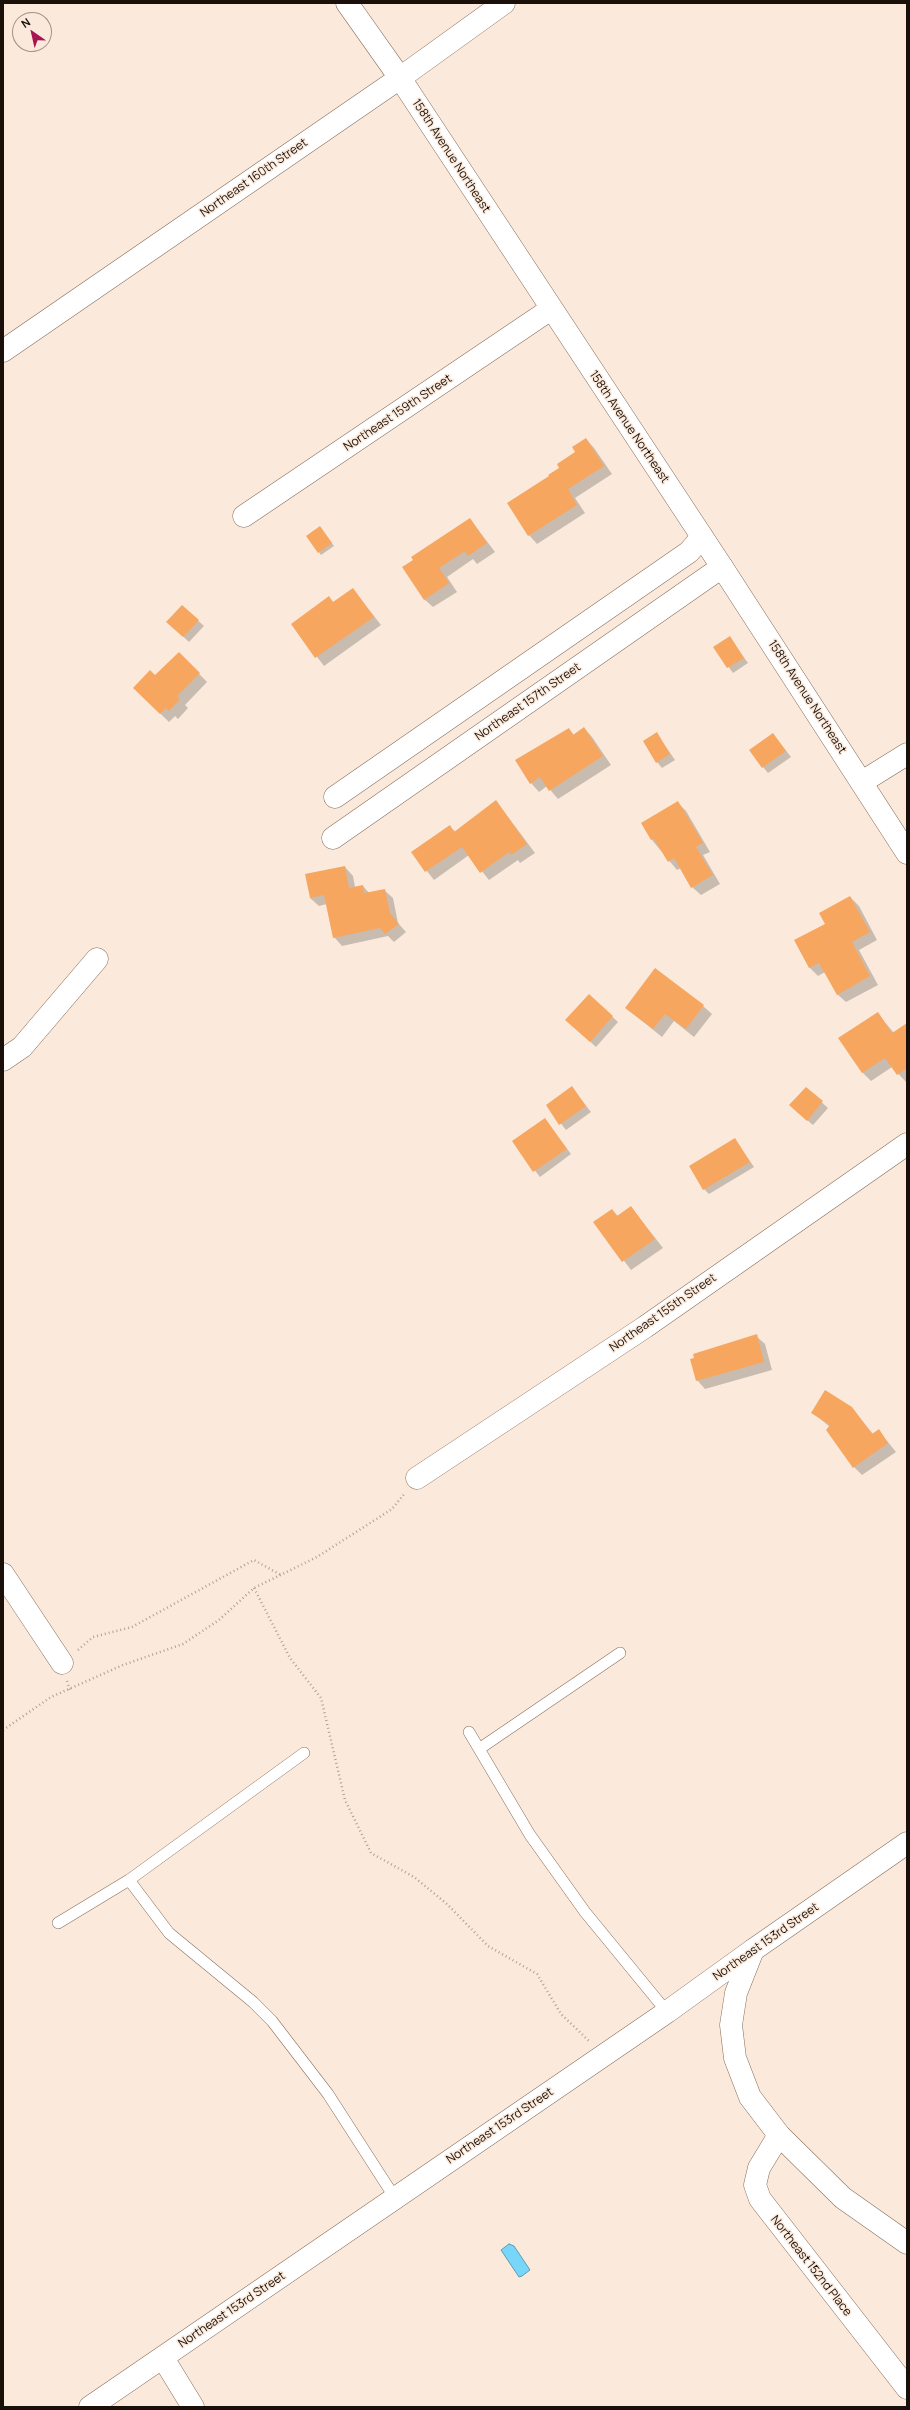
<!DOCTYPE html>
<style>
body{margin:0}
#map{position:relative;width:910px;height:2410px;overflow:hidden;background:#fbeadc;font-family:Manrope,sans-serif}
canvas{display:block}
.frame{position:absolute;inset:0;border:4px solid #1a1009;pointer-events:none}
.north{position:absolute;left:12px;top:12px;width:40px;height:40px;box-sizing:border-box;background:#fbeadc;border:1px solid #a19388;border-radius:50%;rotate:326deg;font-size:11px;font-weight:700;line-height:16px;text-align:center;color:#1a1009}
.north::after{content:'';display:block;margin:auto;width:14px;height:18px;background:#a71550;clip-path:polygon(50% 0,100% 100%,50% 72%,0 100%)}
</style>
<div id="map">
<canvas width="910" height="2410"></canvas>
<div class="frame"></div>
<div class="north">N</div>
</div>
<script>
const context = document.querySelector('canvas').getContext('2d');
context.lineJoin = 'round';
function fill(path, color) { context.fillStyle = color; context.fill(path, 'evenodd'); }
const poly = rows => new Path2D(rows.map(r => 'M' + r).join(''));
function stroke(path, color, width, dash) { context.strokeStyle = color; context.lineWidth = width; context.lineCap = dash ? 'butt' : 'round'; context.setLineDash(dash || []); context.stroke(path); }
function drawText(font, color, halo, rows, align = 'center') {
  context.font = font + ' Manrope,sans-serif'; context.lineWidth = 3; context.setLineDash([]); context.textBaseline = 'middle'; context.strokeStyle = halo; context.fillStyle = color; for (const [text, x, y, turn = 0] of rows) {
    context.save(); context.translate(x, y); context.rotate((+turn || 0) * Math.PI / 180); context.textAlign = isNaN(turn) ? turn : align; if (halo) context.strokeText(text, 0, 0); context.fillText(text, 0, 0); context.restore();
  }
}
const water = poly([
 [509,2244,514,2246,530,2270,522,2276,519,2277,501,2250,509,2244]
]);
fill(water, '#77d6fa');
stroke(water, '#5b9bb2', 1);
fill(poly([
 [586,439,594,448,612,474,575,498,585,513,537,544,529,535,561,468,576,453],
 [470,519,495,552,477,564,473,559,447,577,457,592,433,607,424,599,404,568],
 [322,530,334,546,321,555,319,552],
 [353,589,381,625,324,666,292,624,329,598,334,603],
 [182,606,204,626,189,642,173,627],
 [730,638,748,663,733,673,714,647],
 [179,653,207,682,185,705,188,708,178,719,175,716,169,722,134,688,155,677],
 [584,728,592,737,611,765,558,799,547,786,539,792,531,783,517,760,569,729,574,735],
 [657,734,675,760,662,768,657,762],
 [773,734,791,757,768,773,763,767],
 [496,801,535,853,520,863,518,860,489,880,469,855,434,880,412,852,449,826,456,832],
 [678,803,686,811,710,852,703,855,720,884,701,895,692,887,681,868,677,870,652,840],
 [345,867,353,876,355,887,363,886,369,893,384,890,393,898,398,923,406,932,394,942,388,936,342,946,334,937,327,904,319,906,310,898],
 [850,897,859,906,877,940,859,950,878,985,846,1002,837,994,825,972,818,976,810,968,795,941,826,924],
 [589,995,618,1022,596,1047,572,1025],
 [703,1006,712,1014,694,1037,674,1021,662,1037,626,1008],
 [877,1013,894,1033,907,1024,906,1082,892,1067,871,1081,863,1073,840,1038],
 [572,1088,591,1112,566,1130,547,1106],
 [806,1088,828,1108,813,1125,796,1111],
 [545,1119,571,1154,540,1177,513,1142],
 [735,1139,754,1167,709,1194,704,1189],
 [631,1207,663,1248,631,1270,595,1222,612,1210,618,1216],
 [756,1336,765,1344,772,1370,705,1389,697,1380],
 [852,1408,873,1434,879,1431,896,1452,862,1475,854,1467,830,1427,812,1412]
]), '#0003');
fill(poly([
 [586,438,604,466,568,489,577,505,528,536,507,503,549,476,548,475,559,468,557,464,575,452,572,447],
 [470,518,487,543,468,556,465,551,439,568,449,583,424,600,402,567,413,560,411,557],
 [320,526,332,543,318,553,306,536],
 [353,588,374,617,315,658,291,624,329,596,333,602],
 [182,605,199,620,183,637,166,622],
 [730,636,744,658,727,668,713,647],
 [179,652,200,673,177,696,180,699,169,711,166,708,160,714,133,688,150,670,155,675],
 [584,727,603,756,549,791,540,777,530,784,515,760,569,728,573,735],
 [657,732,670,754,656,763,643,741],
 [773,733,786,751,762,768,749,750],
 [496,800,527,844,511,855,509,852,480,873,462,847,425,872,411,852,450,825,454,832],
 [678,801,703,843,696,847,713,875,691,888,674,858,668,862,654,839,651,840,641,823],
 [345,866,349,888,363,885,364,893,385,889,390,913,399,924,385,934,380,928,333,938,324,895,310,898,305,874],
 [850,896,870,932,852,942,870,976,837,995,819,963,809,968,794,940,825,924,819,913],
 [655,968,704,1005,686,1029,665,1014,653,1029,625,1008],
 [589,994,613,1016,590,1042,565,1020],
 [878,1012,892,1033,907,1023,907,1068,897,1075,885,1058,862,1073,838,1038],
 [572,1086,586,1106,559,1125,546,1105],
 [806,1087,823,1101,807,1121,789,1105],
 [545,1118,567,1149,533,1172,512,1141],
 [735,1138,750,1162,703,1190,689,1166],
 [631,1206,655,1239,622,1262,593,1222,612,1209,617,1216],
 [757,1334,764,1362,696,1381,690,1359,694,1358,693,1354],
 [825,1390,852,1407,872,1434,879,1429,888,1443,853,1468,826,1430,830,1425,811,1413]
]), '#f6a65f');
const service = poly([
 [469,1732,530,1835,585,1912,667,2012],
 [479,1749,620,1653],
 [129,1880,169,1933,253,2002,272,2021,328,2094,395,2198],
 [58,1923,129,1880,304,1753]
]);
const minor = poly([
 [244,516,551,309],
 [862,782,907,754],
 [335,797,689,552,702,537],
 [333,838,722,567],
 [3,1060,22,1047,97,959],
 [417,1478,645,1327,907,1144],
 [3,1574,62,1663],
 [779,2135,759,2168,755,2185,760,2199,907,2388],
 [163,2358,193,2407],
 [90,2407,667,2012,753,1950]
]);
const tertiary = poly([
 [347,3,400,78,722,567,907,853],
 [3,351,400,78,504,3],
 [907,1843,753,1950,736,1993,731,2025,735,2058,750,2097,779,2135,843,2198,907,2243]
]);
stroke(service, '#876e5a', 12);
stroke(minor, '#876e5a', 23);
stroke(tertiary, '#876e5a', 23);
stroke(poly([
 [254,1588,290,1658,321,1698,345,1800,371,1853,414,1877,447,1904,488,1946,537,1974,561,2014,589,2041],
 [78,1650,93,1637,132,1627,254,1560,281,1575],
 [67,1681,70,1690],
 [3,1730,51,1697,123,1665,183,1644,219,1620,254,1588,317,1557,392,1509,405,1493]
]), '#afa095', 2.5, [1, 3]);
stroke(service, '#fff', 11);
stroke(minor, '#fff', 22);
stroke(tertiary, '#fff', 22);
drawText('12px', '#1a1009', '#fbeadc', [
 ["158th Avenue Northeast",451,156,57],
 ["Northeast 160th Street",254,178,-35],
 ["Northeast 159th Street",398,413,-34],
 ["158th Avenue Northeast",629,427,56],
 ["158th Avenue Northeast",807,697,57],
 ["Northeast 157th Street",528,702,-35],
 ["Northeast 155th Street",663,1313,-35],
 ["Northeast 153rd Street",766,1942,-35],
 ["Northeast 153rd Street",500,2126,-34],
 ["Northeast 152nd Place",811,2266,52],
 ["Northeast 153rd Street",232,2310,-34]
]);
</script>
